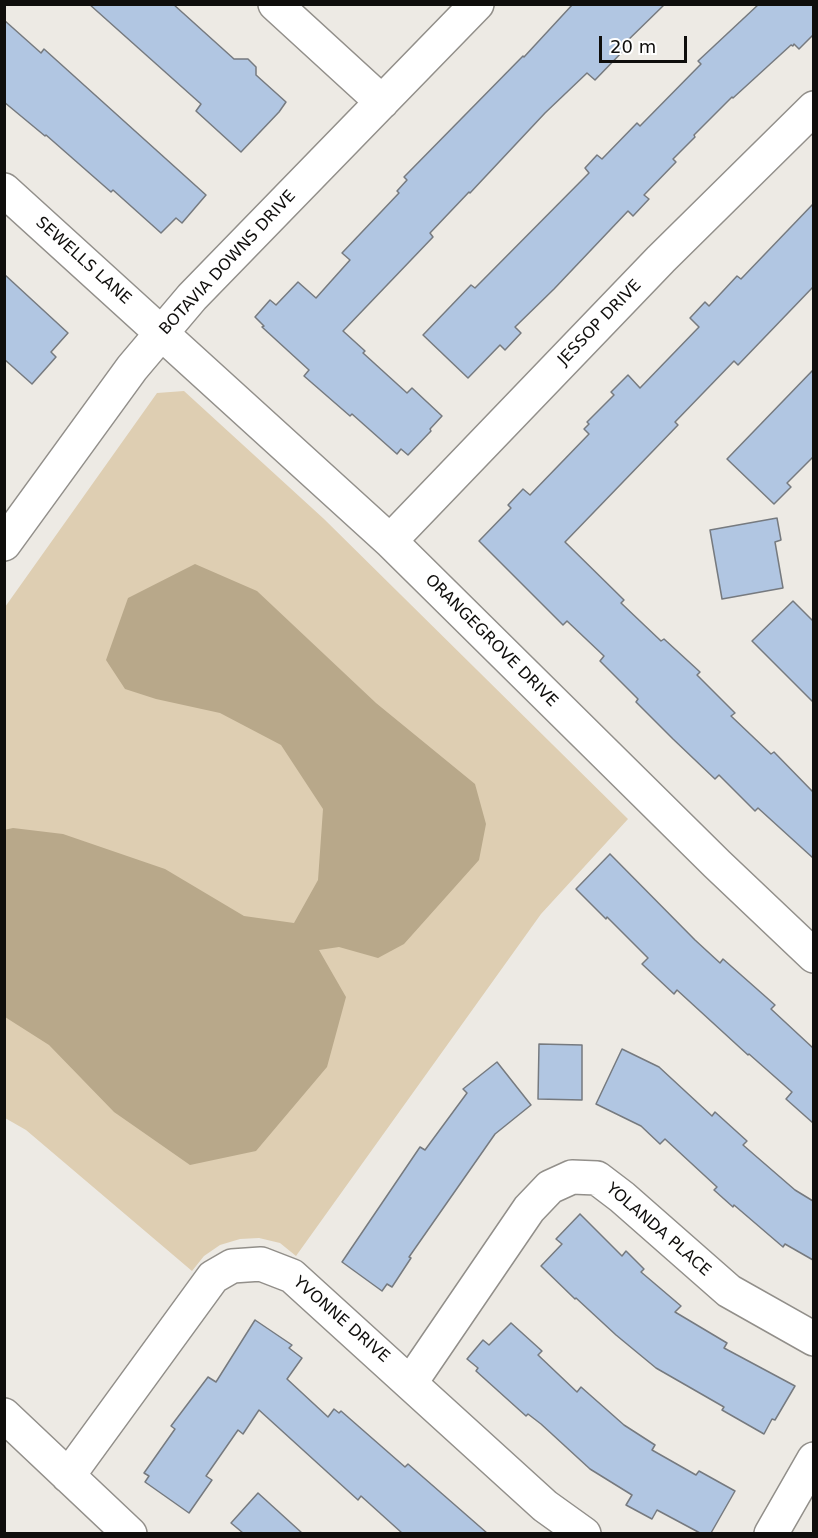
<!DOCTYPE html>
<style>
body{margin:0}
#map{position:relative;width:818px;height:1538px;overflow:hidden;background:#edeae4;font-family:"DejaVu Sans",sans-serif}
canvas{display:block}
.frame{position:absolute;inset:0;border:6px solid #0f0e0c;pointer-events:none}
.scale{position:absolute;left:599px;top:36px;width:88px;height:27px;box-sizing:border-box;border:3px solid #0f0e0c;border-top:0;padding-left:8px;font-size:18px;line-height:21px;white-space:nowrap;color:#0f0e0c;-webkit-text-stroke:4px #fff;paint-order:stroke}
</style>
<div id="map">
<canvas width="818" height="1538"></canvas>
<div class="frame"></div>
<div class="scale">20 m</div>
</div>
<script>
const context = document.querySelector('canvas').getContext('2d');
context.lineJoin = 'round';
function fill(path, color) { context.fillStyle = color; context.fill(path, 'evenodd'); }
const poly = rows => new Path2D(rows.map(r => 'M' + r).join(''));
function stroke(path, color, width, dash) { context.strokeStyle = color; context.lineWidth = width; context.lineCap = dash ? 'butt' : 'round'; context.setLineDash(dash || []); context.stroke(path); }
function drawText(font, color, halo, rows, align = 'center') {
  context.font = font + ' "DejaVu Sans",sans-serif'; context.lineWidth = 4.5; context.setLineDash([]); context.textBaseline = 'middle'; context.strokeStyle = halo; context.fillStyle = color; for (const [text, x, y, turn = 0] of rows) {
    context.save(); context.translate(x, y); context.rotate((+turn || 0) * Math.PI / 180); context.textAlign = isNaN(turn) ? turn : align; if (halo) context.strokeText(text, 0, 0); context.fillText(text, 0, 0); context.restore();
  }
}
fill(poly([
 [184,391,324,519,628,819,541,914,296,1256,280,1243,259,1238,240,1239,220,1245,204,1256,192,1271,26,1130,5,1118,5,607,157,393]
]), '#deceb2');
fill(poly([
 [195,564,257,591,376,703,475,784,486,824,479,860,404,944,378,958,339,947,319,950,346,997,327,1067,256,1151,190,1165,114,1112,49,1045,5,1017,4,830,13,828,63,834,165,869,244,916,294,923,318,880,323,809,281,745,220,713,156,699,125,689,106,660,128,598]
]), '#b8a88a');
const building = poly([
 [89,4,173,4,234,59,248,59,256,67,256,75,286,102,279,112,241,152,196,111,201,104,89,4],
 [573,4,665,4,622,46,625,49,595,80,587,73,545,113,470,193,469,192,430,233,433,237,343,331,365,351,363,353,407,393,412,388,442,416,430,429,431,431,408,455,401,449,397,454,352,414,350,416,304,376,309,370,262,327,264,326,255,317,270,300,276,305,298,282,316,298,350,260,342,253,399,193,397,191,407,180,404,177,523,56,524,57,573,4],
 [759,4,813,4,813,35,799,49,794,44,793,46,791,45,733,98,732,97,694,135,695,137,673,159,676,162,644,195,649,199,633,216,628,211,554,289,515,327,521,333,505,350,500,345,468,378,423,335,471,285,475,288,589,173,585,168,597,155,602,159,637,123,640,126,701,64,698,61,759,4],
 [4,20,41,53,44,49,206,195,182,223,176,218,161,233,113,190,111,192,46,135,45,136,4,102,4,20],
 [813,204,813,287,738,365,734,361,675,422,678,425,565,542,624,600,621,603,661,641,664,639,700,672,697,675,735,713,731,716,771,754,774,752,813,792,813,858,758,808,755,811,719,775,715,779,673,739,636,702,638,699,600,661,604,656,567,621,563,625,479,541,511,508,508,505,523,489,530,495,589,434,584,429,589,424,587,422,614,395,611,392,628,375,640,388,699,327,690,318,705,302,709,306,737,276,741,279,813,204],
 [4,274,68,333,51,352,56,357,32,384,4,359,4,274],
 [813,370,813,457,787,483,791,487,774,504,727,459,813,370],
 [777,518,781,540,775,542,783,588,722,599,710,530,777,518],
 [793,601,813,621,813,702,752,641,793,601],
 [610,854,695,940,720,963,723,959,775,1005,771,1009,813,1048,813,1123,786,1099,792,1092,749,1054,748,1055,677,990,674,994,642,964,648,958,607,917,606,919,576,889,610,854],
 [539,1044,582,1045,582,1100,538,1099,539,1044],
 [622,1049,659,1067,712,1116,715,1112,747,1141,743,1145,795,1190,813,1201,813,1260,785,1244,783,1247,734,1205,733,1207,714,1190,717,1187,665,1139,660,1144,641,1126,596,1104,622,1049],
 [497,1062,531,1105,495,1134,409,1257,411,1258,392,1287,387,1284,382,1291,342,1262,420,1147,425,1150,467,1093,463,1089,497,1062],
 [580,1214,622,1256,626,1251,644,1269,641,1272,681,1306,675,1312,727,1343,724,1348,795,1386,775,1420,772,1419,764,1434,722,1410,724,1407,656,1368,616,1335,576,1298,575,1299,541,1266,562,1244,556,1239,580,1214],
 [255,1320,292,1345,289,1348,302,1358,287,1379,328,1417,334,1409,339,1413,341,1411,405,1467,408,1464,487,1533,402,1533,361,1496,358,1500,259,1410,243,1434,238,1430,206,1476,212,1480,189,1513,145,1482,149,1476,144,1473,175,1429,171,1426,208,1377,216,1382,255,1320],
 [511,1323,542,1351,538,1355,577,1392,581,1387,624,1425,655,1445,652,1450,696,1475,699,1471,735,1491,711,1533,700,1533,657,1510,652,1519,626,1505,632,1495,590,1469,541,1424,528,1414,526,1416,476,1371,478,1368,467,1359,483,1340,489,1345,511,1323],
 [258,1493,302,1533,243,1533,231,1523,258,1493]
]);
fill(building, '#b1c6e2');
stroke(building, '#767a7f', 1.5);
const minor = poly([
 [275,4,382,102],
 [4,190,390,541,717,864,814,956],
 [390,541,661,259,814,108],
 [4,544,132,368,192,297,477,4],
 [411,1382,529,1209,550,1187,572,1177,597,1178,622,1197,729,1291,814,1339],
 [4,1415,130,1534],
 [68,1476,213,1277,232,1266,261,1264,292,1276,545,1506,584,1534],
 [771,1534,814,1459]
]);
stroke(minor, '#928f8a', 36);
stroke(minor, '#fff', 33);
drawText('16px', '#0f0e0c', '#fff', [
 ["SEWELLS LANE",83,261,42],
 ["BOTAVIA DOWNS DRIVE",228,263,-47],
 ["JESSOP DRIVE",600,323,-46],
 ["ORANGEGROVE DRIVE",491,641,45],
 ["YOLANDA PLACE",658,1230,41],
 ["YVONNE DRIVE",341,1320,41]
]);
</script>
